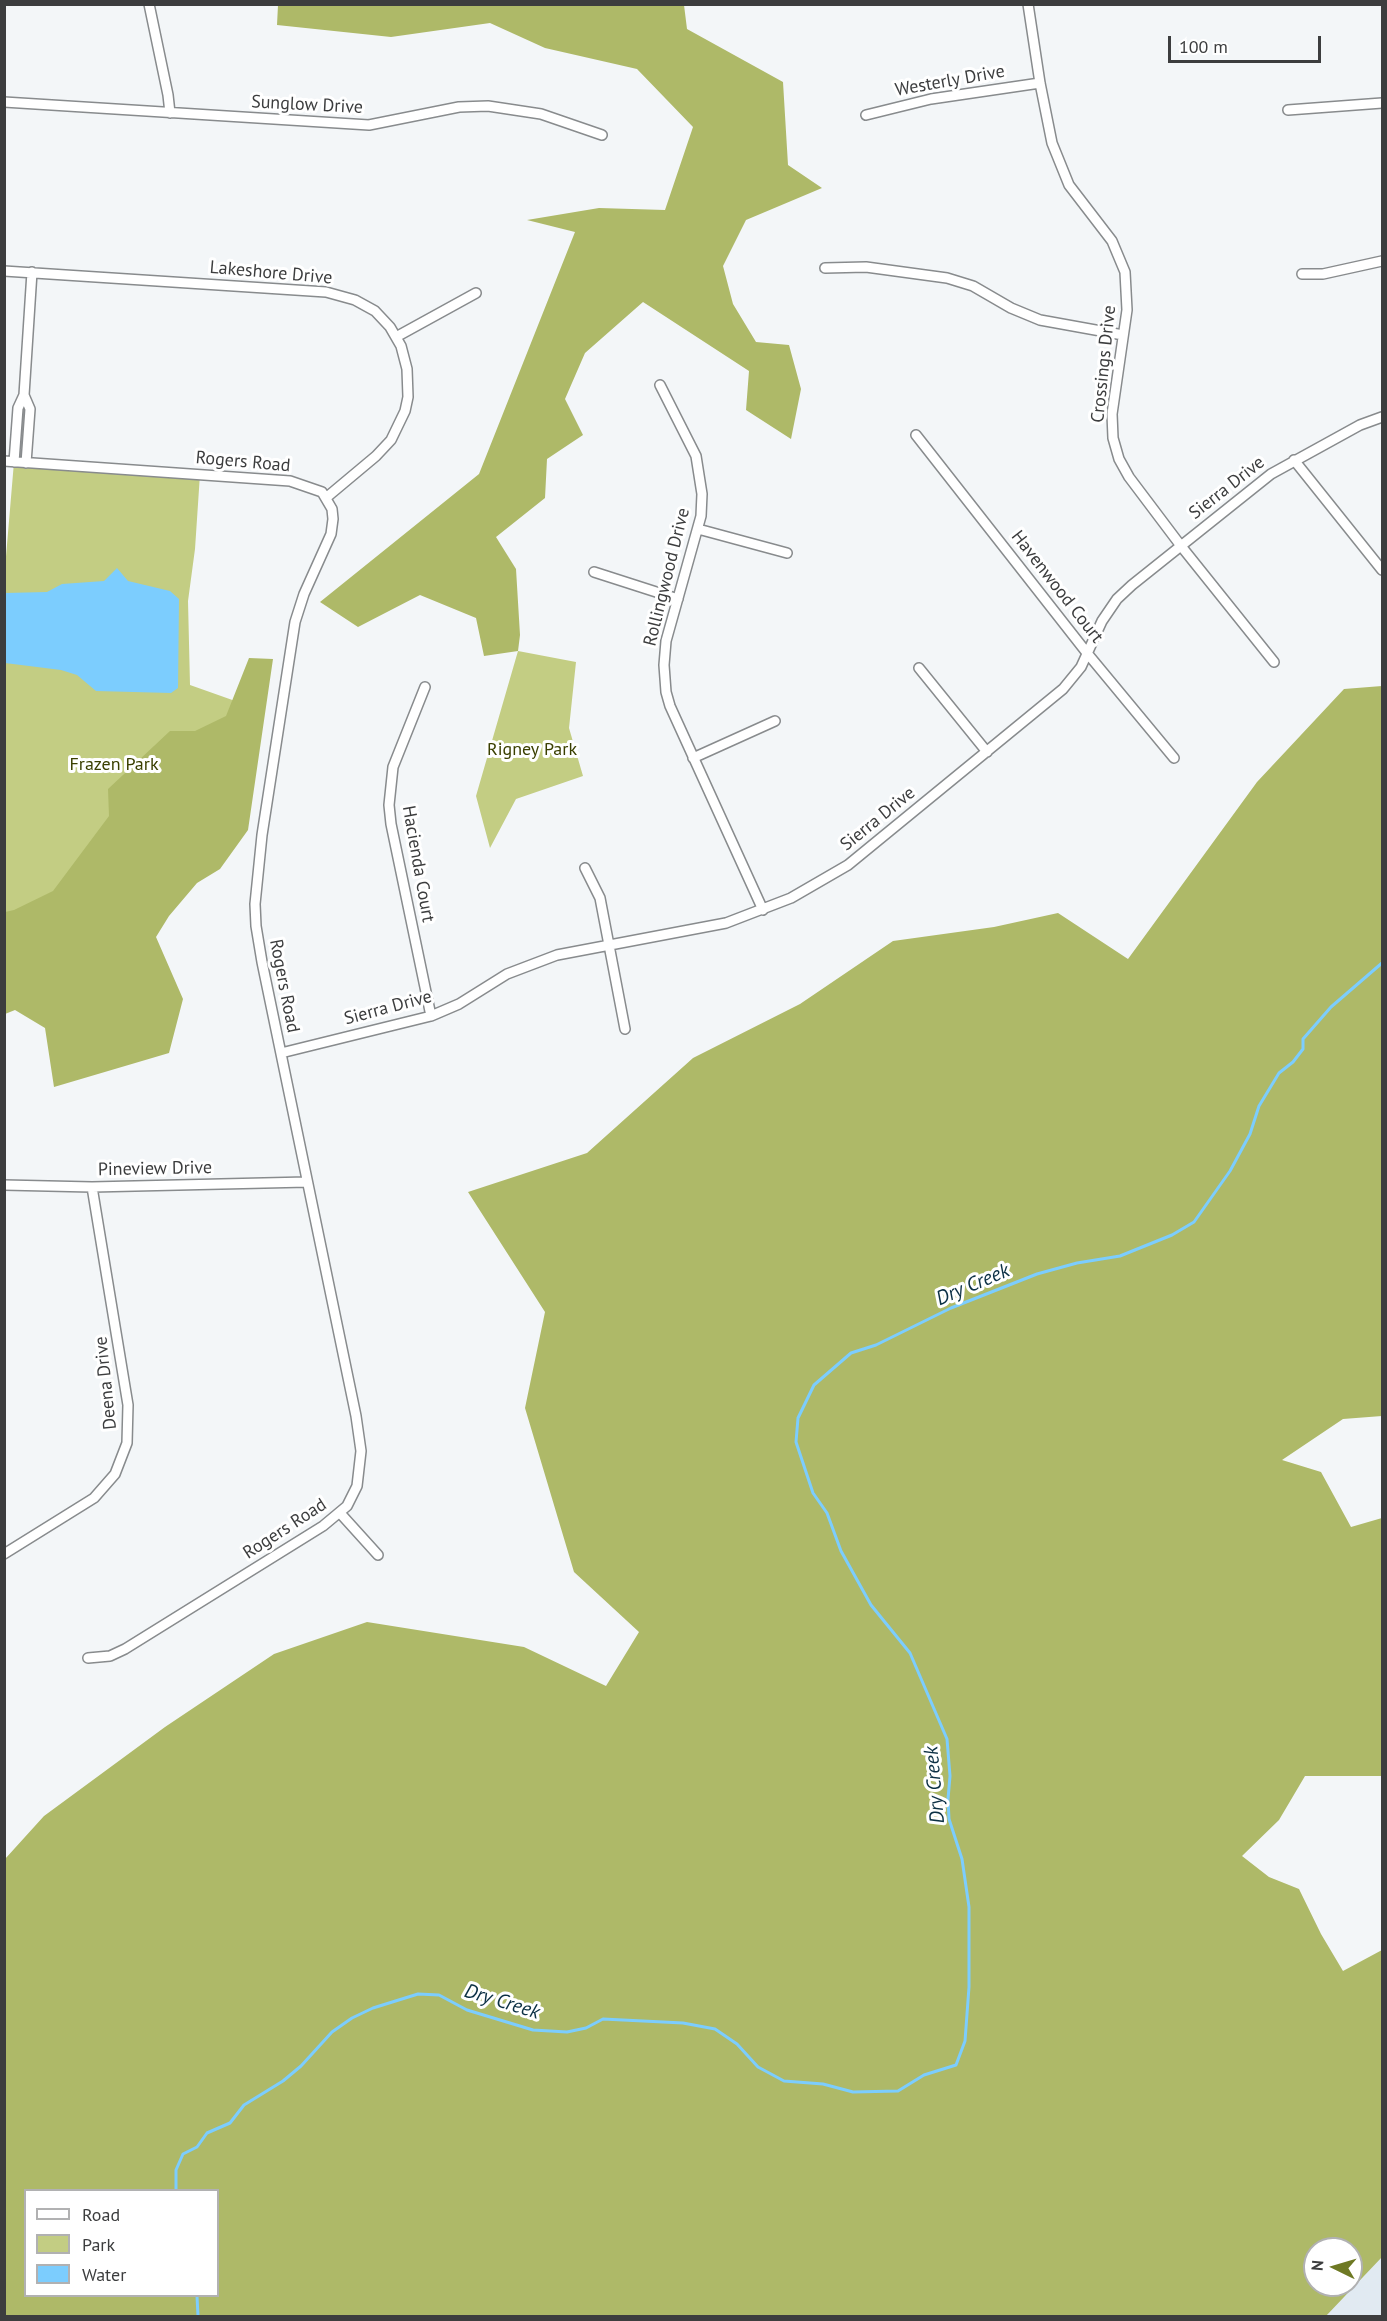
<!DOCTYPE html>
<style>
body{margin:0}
#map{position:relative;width:1387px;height:2321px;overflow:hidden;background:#f3f6f8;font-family:"PT Sans",sans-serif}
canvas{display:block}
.frame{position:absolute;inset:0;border:6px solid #3c3d3e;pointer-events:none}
.legend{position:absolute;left:24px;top:2189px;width:195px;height:108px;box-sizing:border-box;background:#fff;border:2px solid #b1b1b2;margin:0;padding:8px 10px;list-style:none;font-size:18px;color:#3c3d3e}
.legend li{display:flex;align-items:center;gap:12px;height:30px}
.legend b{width:30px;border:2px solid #b1b1b2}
.north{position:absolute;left:1303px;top:2237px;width:60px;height:60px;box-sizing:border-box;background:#fff;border:2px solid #b1b1b2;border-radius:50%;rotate:275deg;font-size:16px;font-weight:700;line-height:24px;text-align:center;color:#3c3d3e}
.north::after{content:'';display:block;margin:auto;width:21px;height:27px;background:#6e7924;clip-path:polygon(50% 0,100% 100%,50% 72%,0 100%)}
.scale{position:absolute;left:1168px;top:36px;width:153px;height:27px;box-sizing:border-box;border:3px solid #3c3d3e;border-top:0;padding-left:8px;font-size:18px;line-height:21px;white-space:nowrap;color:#3c3d3e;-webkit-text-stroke:4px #fff;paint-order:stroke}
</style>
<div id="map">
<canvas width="1387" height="2321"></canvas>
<div class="frame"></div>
<ul class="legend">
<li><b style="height:8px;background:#fff"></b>Road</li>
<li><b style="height:16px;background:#c3cd83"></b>Park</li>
<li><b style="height:16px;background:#7ccdfe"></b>Water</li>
</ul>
<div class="north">N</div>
<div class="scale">100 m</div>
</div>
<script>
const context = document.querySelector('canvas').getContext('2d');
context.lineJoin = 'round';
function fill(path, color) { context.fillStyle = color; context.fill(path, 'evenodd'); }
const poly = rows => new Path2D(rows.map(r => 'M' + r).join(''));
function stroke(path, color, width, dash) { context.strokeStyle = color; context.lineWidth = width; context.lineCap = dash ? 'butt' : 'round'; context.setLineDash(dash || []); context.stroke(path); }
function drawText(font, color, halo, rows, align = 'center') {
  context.font = font + ' "PT Sans",sans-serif'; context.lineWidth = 6; context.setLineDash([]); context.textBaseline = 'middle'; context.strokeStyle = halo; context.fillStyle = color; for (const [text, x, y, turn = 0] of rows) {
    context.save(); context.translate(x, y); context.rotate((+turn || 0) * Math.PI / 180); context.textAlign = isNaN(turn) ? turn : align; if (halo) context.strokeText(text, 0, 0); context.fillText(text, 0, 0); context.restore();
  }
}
fill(poly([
 [1382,2251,1382,2316,1305,2316,1351,2285]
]), '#e1eaf2');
fill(poly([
 [14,462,200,474,195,549,188,601,190,685,238,702,5,1014,4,580],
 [518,651,576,662,569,728,583,776,516,799,490,848,476,796]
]), '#c3cd83');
fill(poly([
 [278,5,684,5,687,29,783,82,788,165,822,188,746,220,723,266,733,304,756,342,789,345,801,389,791,439,746,410,749,371,643,302,585,353,565,399,583,435,547,459,545,498,496,537,516,569,520,635,518,651,484,656,476,618,420,595,358,627,320,602,479,474,575,232,527,220,599,208,665,210,693,127,637,69,545,48,490,23,391,37,277,25],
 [249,658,273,659,248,830,220,869,197,883,169,916,156,937,183,999,169,1053,54,1087,45,1028,15,1010,5,1014,5,912,14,910,53,891,109,816,108,789,170,731,195,731,226,716],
 [1382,686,1382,1416,1343,1419,1282,1460,1321,1472,1351,1527,1382,1518,1382,1776,1305,1776,1279,1820,1242,1856,1269,1877,1299,1889,1321,1934,1343,1971,1382,1950,1382,2257,1326,2316,5,2316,5,1859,44,1816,165,1727,274,1654,367,1622,524,1647,606,1686,639,1632,574,1572,525,1408,545,1312,468,1192,587,1153,693,1058,800,1004,893,941,994,927,1058,913,1128,959,1257,782,1344,689],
 [26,2190,218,2190,218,2296,26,2296],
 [1315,2249,1351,2249,1351,2285,1315,2285]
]), '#aeb968');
fill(poly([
 [117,568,128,581,170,591,179,599,178,688,171,693,96,691,77,675,61,670,5,663,5,593,47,592,62,584,104,581]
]), '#7ccdfe');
stroke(poly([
 [176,2190,176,2170,183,2154,197,2147,207,2133,230,2123,244,2105,283,2081,301,2066,332,2032,352,2018,373,2008,418,1994,439,1995,467,2010,533,2030,567,2032,586,2028,603,2019,683,2023,715,2029,737,2044,758,2067,784,2081,823,2084,853,2092,898,2091,924,2075,956,2065,965,2041,969,1987,969,1907,962,1859,949,1819,948,1799,950,1776,947,1739,910,1653,871,1605,841,1551,827,1513,813,1493,796,1442,798,1418,814,1385,851,1353,876,1345,951,1308,1037,1274,1077,1263,1120,1256,1172,1235,1194,1222,1230,1171,1250,1134,1259,1106,1279,1073,1293,1062,1303,1049,1303,1039,1331,1007,1382,963],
 [197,2296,198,2316]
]), '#7ccdfe', 3);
const minor = poly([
 [149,4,168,95,170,113],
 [1028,4,1040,83,1052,143,1069,185,1112,241,1125,272,1127,310,1112,414,1113,438,1119,459,1129,477,1181,546,1274,662],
 [4,102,369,125,459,107,488,106,541,114,602,135],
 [1288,110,1382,103],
 [866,115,931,99,1040,83],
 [825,268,866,267,947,278,973,286,1011,308,1040,320,1123,335],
 [4,271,326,292,355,300,375,311,390,327,401,346,407,369,408,397,405,411,391,440,376,456,327,497],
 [1302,274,1323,274,1382,261],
 [396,337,476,293],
 [660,385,696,456,702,494,701,516,666,641,664,665,666,692,670,706,763,910],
 [24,395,30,409,26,463],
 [916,435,1087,653,1174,758],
 [1294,460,1382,570],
 [4,461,290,481,322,492,332,509,333,519,331,534,304,594,295,622,262,835,255,904,256,926,262,962,356,1416,361,1451,357,1486,347,1506,323,1526,125,1649,110,1656,88,1658],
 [14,462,18,408,24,395,32,272],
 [698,529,787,553],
 [594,572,678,599],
 [919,668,987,752],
 [425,687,393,767,389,805,391,824,431,1016],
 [693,758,775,721],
 [585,868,600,898,625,1029],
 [281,1053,431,1016,459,1004,507,974,557,955,726,923,791,898,848,865,1063,689,1081,667,1102,621,1117,599,1132,585,1271,474,1360,425,1382,417],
 [4,1185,92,1187,307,1182],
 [340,1513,378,1555],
 [4,1554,94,1498,115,1474,127,1443,128,1405,92,1187]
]);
stroke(minor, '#888b8d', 12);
stroke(minor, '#fff', 9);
drawText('18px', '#3c3d3e', '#fff', [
 ["Westerly Drive",950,81,-10],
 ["Sunglow Drive",307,105,3],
 ["Lakeshore Drive",271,273,5],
 ["Crossings Drive",1104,364,-84],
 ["Rogers Road",243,462,5],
 ["Sierra Drive",1227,488,-38],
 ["Rollingwood Drive",667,577,-76],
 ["Havenwood Court",1057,587,52],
 ["Sierra Drive",878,819,-39],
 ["Hacienda Court",418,864,80],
 ["Rogers Road",284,986,79],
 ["Sierra Drive",388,1008,-15],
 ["Pineview Drive",155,1169,-1],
 ["Deena Drive",106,1383,-96],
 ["Rogers Road",285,1529,-33]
]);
drawText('18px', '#3a3f00', '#fff', [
 ["Rigney Park",532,750],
 ["Frazen Park",114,765]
]);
drawText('italic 20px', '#0c3044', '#fff', [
 ["Dry Creek",973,1285,-23],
 ["Dry Creek",935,1785,-95],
 ["Dry Creek",502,2002,17]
]);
</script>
